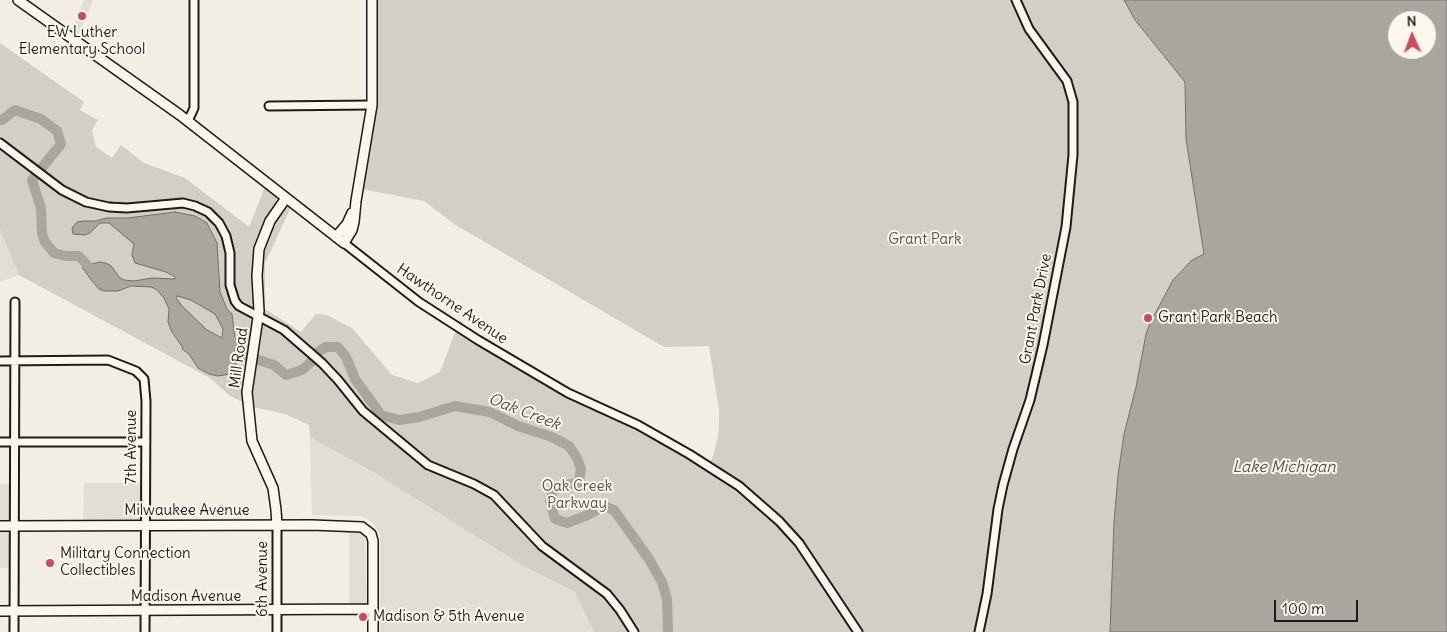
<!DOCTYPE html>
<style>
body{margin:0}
#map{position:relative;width:1447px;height:632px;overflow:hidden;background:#f2eee4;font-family:Delius,sans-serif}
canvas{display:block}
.north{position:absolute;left:1387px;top:10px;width:50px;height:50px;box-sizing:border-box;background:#fbf7ec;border:1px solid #a29f99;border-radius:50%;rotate:358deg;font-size:14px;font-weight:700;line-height:20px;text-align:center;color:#1c1c1c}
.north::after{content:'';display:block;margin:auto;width:18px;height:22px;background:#d1495b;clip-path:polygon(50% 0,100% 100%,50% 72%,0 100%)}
.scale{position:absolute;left:1274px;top:600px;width:84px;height:22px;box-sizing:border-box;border:2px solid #1c1c1c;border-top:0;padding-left:6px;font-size:15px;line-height:18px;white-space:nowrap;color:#1c1c1c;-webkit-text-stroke:4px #fbf7ec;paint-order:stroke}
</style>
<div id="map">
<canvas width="1447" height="632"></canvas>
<div class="north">N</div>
<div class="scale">100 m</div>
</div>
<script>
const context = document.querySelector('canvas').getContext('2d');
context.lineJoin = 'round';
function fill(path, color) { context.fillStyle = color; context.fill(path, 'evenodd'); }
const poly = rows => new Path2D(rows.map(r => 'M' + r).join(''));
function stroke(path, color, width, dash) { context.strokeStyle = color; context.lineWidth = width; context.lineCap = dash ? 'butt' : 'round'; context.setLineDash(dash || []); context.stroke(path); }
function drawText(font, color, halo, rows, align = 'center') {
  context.font = font + ' Delius,sans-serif'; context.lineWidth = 4; context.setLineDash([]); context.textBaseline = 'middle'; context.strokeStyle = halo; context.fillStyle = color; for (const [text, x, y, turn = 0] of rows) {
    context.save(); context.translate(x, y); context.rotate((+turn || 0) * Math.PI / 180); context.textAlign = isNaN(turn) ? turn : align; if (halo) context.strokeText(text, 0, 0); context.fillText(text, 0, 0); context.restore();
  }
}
fill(poly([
 [84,0,93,0,78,36,72,31],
 [0,230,19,275,0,282],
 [310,437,373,472,525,567,575,592,594,632,380,632,380,535,374,524,362,516,312,515],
 [15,483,14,568,0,568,0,484],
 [84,483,146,483,145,525,83,525],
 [349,532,360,533,365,537,367,604,349,603]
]), '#e2ded5');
fill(poly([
 [376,0,1124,0,1135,20,1185,82,1186,139,1204,254,1192,260,1173,280,1150,323,1146,334,1136,387,1124,434,1118,475,1114,522,1110,632,594,632,575,592,525,567,373,472,310,437,309,425,285,414,253,407,230,396,210,378,19,275,0,230,0,43,84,102,80,110,98,120,92,130,96,147,112,158,121,145,144,163,185,178,249,227,265,187,291,207,265,263,265,309,301,332,316,314,327,315,352,328,392,375,418,383,440,372,456,330,489,352,551,388,624,421,707,469,713,456,718,437,719,423,719,410,709,346,664,347,454,224,424,201,362,189,377,102]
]), '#d2cfc6');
const water = poly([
 [1124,0,1447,0,1447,632,1110,632,1114,522,1118,475,1124,434,1136,387,1146,334,1150,323,1173,280,1192,260,1204,254,1186,139,1185,82,1135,20,1124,0],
 [1397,20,1427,20,1427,50,1397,50,1397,20],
 [175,212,195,216,207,223,217,243,220,292,227,309,232,314,235,339,239,345,236,364,230,374,218,376,209,374,198,368,189,354,182,349,183,348,172,332,168,322,169,309,164,298,156,289,151,287,131,286,118,291,104,291,99,289,92,281,82,267,99,262,106,263,111,266,120,278,124,280,134,281,152,278,175,279,174,276,166,272,135,263,132,255,134,244,109,223,100,223,90,233,85,235,73,234,72,228,77,222,83,221,95,221,107,218,128,218,175,212],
 [177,296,191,300,215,314,223,329,222,338,207,330,182,306,176,298,177,296]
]);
fill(water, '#a9a6a0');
stroke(water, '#716f6b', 1);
stroke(poly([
 [0,120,2,120,15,110,41,119,57,131,61,144,32,180,41,208,42,234,45,242,54,253,66,256,79,256,96,275],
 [232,341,237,353,274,365,286,375,302,370,311,362,318,352,326,347,338,347,346,357,355,379,381,415,399,420,419,417,455,406,490,412,518,426,552,437,569,446,577,458,581,469,579,483,565,485,553,490,550,501,555,519,567,523,588,515,604,506,614,510,649,559,662,582,667,599,668,632]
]), '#a9a6a0', 10);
const minor = poly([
 [269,106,372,105],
 [188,121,194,108,194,0],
 [0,143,62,190,86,202,109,207,127,208,183,203,195,206,208,212,219,223,226,236,230,253,230,285,235,301,239,306,284,330,322,363,338,380,363,411,428,465,474,484,494,495,542,546,607,594,620,610,634,632],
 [344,243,419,302,478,340,568,393,638,425,689,454,739,486,779,521,799,543,858,632],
 [0,361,108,360,136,371,144,379,146,401,145,632],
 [0,442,146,442],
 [277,525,277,632],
 [14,632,15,302],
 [979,632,987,594,998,509,1003,485,1013,449,1030,400,1043,345,1066,227,1073,155,1073,102,1067,81,1029,29,1016,0]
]);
const tertiary = poly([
 [18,0,180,115,344,243,352,230,354,222,356,201,372,105,372,0],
 [336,237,347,224,352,213],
 [277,525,276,510,273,488,252,441,247,392,259,311,257,276,259,249,270,221,286,198],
 [0,526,312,525,362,527,371,534,373,541,373,632],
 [0,611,373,609]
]);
stroke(minor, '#1c1c1c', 11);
stroke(tertiary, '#1c1c1c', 12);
stroke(minor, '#fbf7ec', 7);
stroke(tertiary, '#fbf7ec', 9);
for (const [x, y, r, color] of [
 [82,16,5,"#d1495b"],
 [1148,318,5,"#d1495b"],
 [50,563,5,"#d1495b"],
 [363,617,5,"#d1495b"]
]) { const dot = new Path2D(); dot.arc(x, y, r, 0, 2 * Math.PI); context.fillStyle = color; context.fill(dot); stroke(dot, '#fbf7ec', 2); }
drawText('15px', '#1c1c1c', '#fbf7ec', [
 ["EW Luther",82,33,"center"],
 ["Elementary School",82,50,"center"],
 ["Grant Park Beach",1158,318],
 ["Military Connection",60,554],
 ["Collectibles",60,571],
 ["Madison & 5th Avenue",373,617]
], 'left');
drawText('15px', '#53524f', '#fbf7ec', [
 ["Grant Park",925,240],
 ["Oak Creek",577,487],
 ["Parkway",577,504]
]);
drawText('15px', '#1c1c1c', '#fbf7ec', [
 ["Hawthorne Avenue",452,304,34],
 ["Grant Park Drive",1036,309,-79],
 ["Mill Road",239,358,-82],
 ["7th Avenue",132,447,-90],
 ["Milwaukee Avenue",187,511],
 ["6th Avenue",263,579,-90],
 ["Madison Avenue",186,597]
]);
drawText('italic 16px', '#545351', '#fbf7ec', [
 ["Oak Creek",524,412,21],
 ["Lake Michigan",1284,467]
]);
</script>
